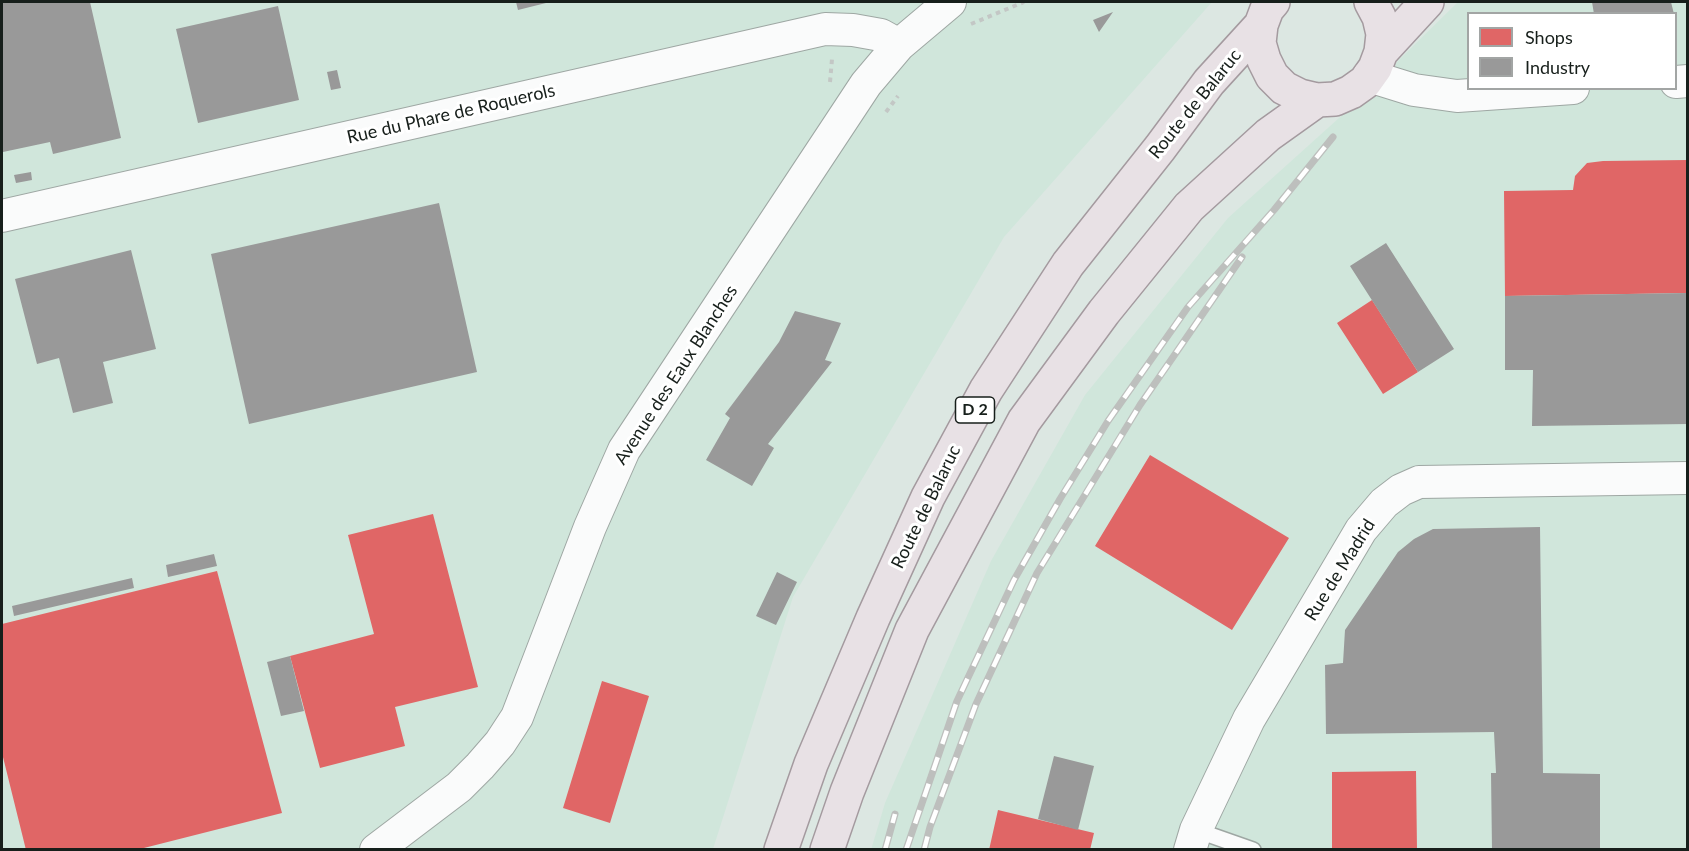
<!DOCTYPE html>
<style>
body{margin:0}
#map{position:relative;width:1689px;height:851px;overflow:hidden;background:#dce7e2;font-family:Lato,sans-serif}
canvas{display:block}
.frame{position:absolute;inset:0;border:3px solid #171f1b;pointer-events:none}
.legend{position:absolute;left:1467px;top:12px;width:210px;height:78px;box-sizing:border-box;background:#fff;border:2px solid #a2a5a4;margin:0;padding:8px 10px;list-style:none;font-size:18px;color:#171f1b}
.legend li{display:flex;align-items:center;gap:12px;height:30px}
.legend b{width:30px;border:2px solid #a2a5a4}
</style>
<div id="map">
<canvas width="1689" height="851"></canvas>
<div class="frame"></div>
<ul class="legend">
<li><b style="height:16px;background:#e06666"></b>Shops</li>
<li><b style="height:16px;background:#999"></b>Industry</li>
</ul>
</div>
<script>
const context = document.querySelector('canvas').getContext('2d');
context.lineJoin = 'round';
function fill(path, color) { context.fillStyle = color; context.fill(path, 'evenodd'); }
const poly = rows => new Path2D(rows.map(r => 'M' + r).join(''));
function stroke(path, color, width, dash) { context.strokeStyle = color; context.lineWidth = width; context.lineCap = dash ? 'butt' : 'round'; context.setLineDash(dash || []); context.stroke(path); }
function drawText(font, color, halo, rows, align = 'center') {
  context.font = font + ' Lato,sans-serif'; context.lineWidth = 6; context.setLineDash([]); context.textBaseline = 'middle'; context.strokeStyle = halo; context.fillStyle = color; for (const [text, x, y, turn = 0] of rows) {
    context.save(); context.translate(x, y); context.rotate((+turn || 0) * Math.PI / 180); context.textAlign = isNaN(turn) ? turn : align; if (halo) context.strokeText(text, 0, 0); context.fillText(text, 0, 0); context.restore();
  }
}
fill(poly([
 [2,2,1212,2,1004,237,793,597,713,849,2,850],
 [1458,2,1687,2,1687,849,871,850,885,803,991,561,1085,395,1228,218,1349,109],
 [1468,14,1676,14,1676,88,1468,88]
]), '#d0e6db');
fill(poly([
 [1688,160,1688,293,1505,296,1504,191,1573,190,1575,176,1587,163,1603,161],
 [1372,300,1418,372,1383,394,1337,323],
 [1150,455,1289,538,1232,630,1095,546],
 [433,514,478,687,395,707,405,746,320,768,290,656,374,634,348,535],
 [217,571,282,813,136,850,26,850,2,753,2,624],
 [602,681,649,696,610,823,563,808],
 [1416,771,1417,850,1332,850,1332,772],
 [998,810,1094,833,1090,850,989,850]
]), '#e06666');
fill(poly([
 [2,2,90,2,121,138,53,154,50,142,3,152,2,146],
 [516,2,550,2,518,10],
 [1592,2,1671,2,1674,14,1594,14],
 [278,6,299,100,198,123,176,29],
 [1113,12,1099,32,1093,20],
 [337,70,341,88,331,90,327,72],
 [31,172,32,180,16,183,14,175],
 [439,203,477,372,249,424,211,254],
 [1386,243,1454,349,1418,372,1350,266],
 [131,250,156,349,103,362,113,403,73,413,59,358,37,364,15,279],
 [1688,293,1688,424,1532,426,1533,370,1505,370,1505,296],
 [795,311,841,323,825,360,832,362,768,444,774,448,752,486,706,460,730,418,725,414,779,342],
 [1540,527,1543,773,1600,774,1600,850,1492,850,1491,773,1496,773,1494,732,1326,734,1325,665,1343,663,1345,630,1398,552,1414,539,1433,529],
 [214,554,217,566,168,577,166,565],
 [777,572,797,582,776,625,756,616],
 [132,578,134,588,14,616,12,606],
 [290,656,304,711,281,716,267,662],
 [1054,756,1094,766,1078,830,1038,819]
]), '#999');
const service = poly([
 [1196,830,1253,850]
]);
const minor = poly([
 [1369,76,1414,90,1457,96,1573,88],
 [1676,82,1688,81],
 [2,216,825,29,853,30,881,35,899,45],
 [376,850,459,787,480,766,500,743,517,717,590,527,624,450,866,84,899,45,950,2],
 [1190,850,1196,830,1249,719,1361,530,1384,503,1401,490,1419,482,1688,478]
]);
const primary = poly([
 [1273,2,1267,9,1261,25,1259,43,1264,60,1272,76,1284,88,1300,96,1317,100,1335,99,1351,92,1365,82,1375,68,1381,52,1383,34,1379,17,1371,2],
 [1381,52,1427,2],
 [781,850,811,764,873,618,928,497,986,390,1068,264,1160,148,1209,82,1261,25],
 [827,850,847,792,912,630,1024,421,1104,312,1189,207,1268,135,1317,100]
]);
stroke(service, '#9ea7a3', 18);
stroke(minor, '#9ea7a3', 34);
stroke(primary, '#a49a9f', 36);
stroke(poly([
 [971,24,1024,2],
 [830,82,832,59],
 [886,112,898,96]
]), '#c3c7c5', 4, [4.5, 4.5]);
stroke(service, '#fafbfb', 15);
stroke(minor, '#fafbfb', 32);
stroke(primary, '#e8e1e5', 33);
const rail = poly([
 [885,850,895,814],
 [906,850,957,701,1014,580,1060,499,1108,421,1188,307,1274,210,1333,137],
 [924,850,930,827,976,704,1037,573,1140,405,1242,257]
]);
stroke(rail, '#bdbfbd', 7);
stroke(rail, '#fff', 4.5, [14]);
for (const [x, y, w] of [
 [975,410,39]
]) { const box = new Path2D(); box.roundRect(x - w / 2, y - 13, w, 26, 4.5); context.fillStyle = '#fff'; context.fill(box); stroke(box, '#171f1b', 1.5); }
drawText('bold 16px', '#171f1b', null, [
 ["D 2",975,410]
]);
drawText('18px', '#171f1b', '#fff', [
 ["Route de Balaruc",1195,104,-51],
 ["Rue du Phare de Roquerols",451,114,-13],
 ["Avenue des Eaux Blanches",676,375,-57],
 ["Route de Balaruc",926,507,-64],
 ["Rue de Madrid",1340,570,-58]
]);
</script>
